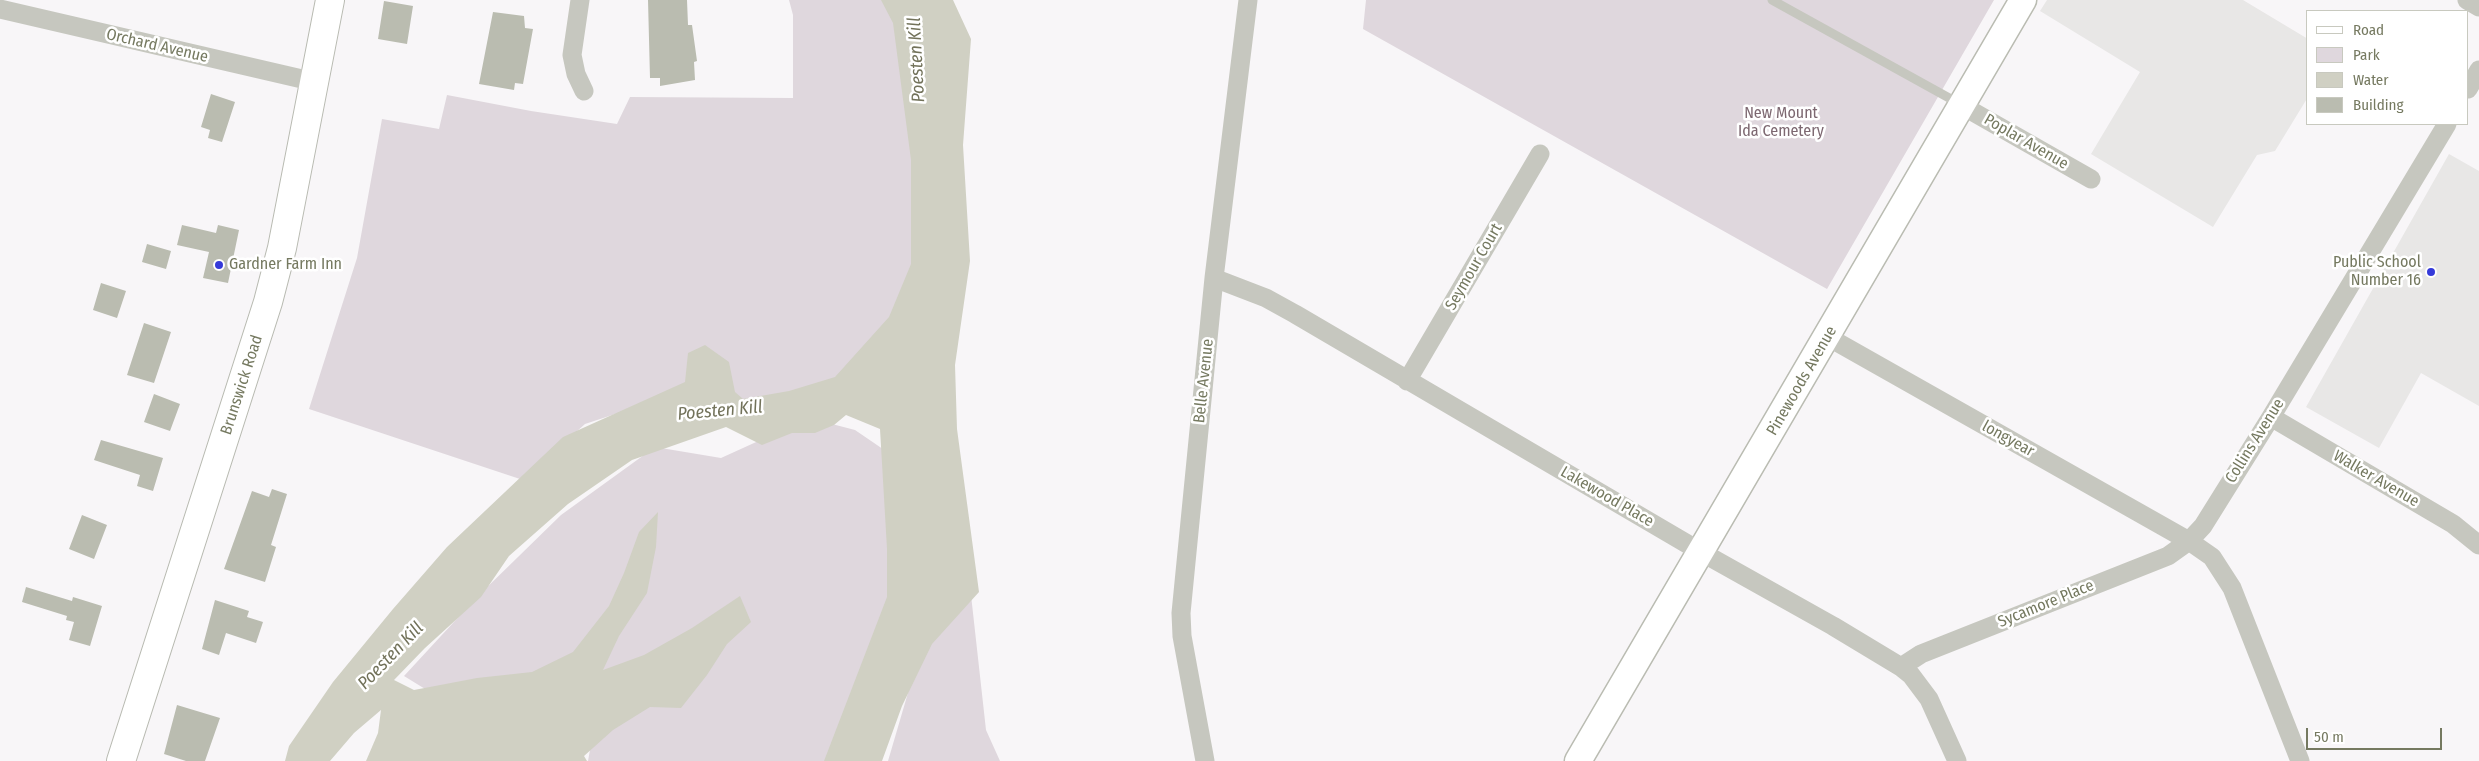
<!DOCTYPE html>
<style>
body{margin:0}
#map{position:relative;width:2479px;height:761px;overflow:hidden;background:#f8f6f8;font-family:"Fira Sans Condensed",sans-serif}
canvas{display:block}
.legend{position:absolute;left:2306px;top:10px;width:162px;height:115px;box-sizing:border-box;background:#fff;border:1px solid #c8c9bf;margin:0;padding:6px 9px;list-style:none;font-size:15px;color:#757960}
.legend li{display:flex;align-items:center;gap:10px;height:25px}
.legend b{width:25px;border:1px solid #c8c9bf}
.scale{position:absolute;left:2306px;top:728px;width:136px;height:22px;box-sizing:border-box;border:2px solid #757960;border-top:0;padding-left:6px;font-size:15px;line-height:18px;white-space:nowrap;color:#757960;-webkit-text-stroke:4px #fff;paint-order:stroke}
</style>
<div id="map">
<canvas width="2479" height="761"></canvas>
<ul class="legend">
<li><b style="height:6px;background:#fff"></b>Road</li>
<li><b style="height:14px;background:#dfd7dd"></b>Park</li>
<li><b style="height:14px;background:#d0d0c3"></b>Water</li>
<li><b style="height:14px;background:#babcb0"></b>Building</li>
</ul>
<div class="scale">50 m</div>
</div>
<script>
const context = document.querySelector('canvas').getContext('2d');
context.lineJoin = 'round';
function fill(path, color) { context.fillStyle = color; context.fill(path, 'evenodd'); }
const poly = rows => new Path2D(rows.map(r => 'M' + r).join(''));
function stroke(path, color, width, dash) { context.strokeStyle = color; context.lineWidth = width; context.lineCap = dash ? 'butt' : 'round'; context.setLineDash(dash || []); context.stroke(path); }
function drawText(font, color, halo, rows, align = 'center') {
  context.font = font + ' "Fira Sans Condensed",sans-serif'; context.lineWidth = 5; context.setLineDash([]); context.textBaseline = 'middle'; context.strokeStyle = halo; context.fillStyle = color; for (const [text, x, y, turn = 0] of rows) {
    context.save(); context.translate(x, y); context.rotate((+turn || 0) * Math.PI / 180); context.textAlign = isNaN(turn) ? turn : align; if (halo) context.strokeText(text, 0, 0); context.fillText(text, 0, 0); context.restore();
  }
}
fill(poly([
 [2047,0,2243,0,2308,39,2308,97,2275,151,2257,155,2213,227,2091,154,2140,72,2040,11],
 [2449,154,2479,171,2479,406,2421,373,2379,448,2306,407]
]), '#e8e7e6');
fill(poly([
 [789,0,886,0,899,32,917,149,915,263,895,321,839,382,743,403,685,391,585,424,523,480,309,409,357,258,382,119,439,129,447,95,531,111,617,124,630,97,793,98,793,15],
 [1366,0,1994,0,1827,289,1363,29],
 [809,418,855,430,918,473,912,568,832,761,588,761,604,673,430,692,404,676,477,597,561,515,655,447,721,458],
 [959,487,986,730,1000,761,888,761,927,628]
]), '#dfd7dd');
fill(poly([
 [881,0,953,0,971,39,963,145,970,261,955,365,957,429,979,592,932,644,902,706,882,761,824,761,887,597,887,549,880,429,846,415,834,425,815,433,792,433,762,445,726,427,632,460,568,504,509,556,481,597,425,648,394,680,414,690,477,678,532,672,573,652,609,606,624,573,639,532,658,512,656,547,647,593,619,636,603,670,644,655,692,628,740,596,751,622,727,644,707,675,681,708,650,707,613,730,584,756,587,761,366,761,378,733,381,710,354,733,330,761,285,761,289,746,333,682,393,609,447,547,563,437,685,382,688,353,705,345,729,362,735,392,743,399,789,391,835,377,889,317,911,264,911,160,893,23]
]), '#d0d0c3');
fill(poly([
 [648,0,687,0,688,25,692,25,697,61,694,62,695,80,660,86,660,78,650,78],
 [384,1,413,6,407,44,378,39],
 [493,12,524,16,525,28,533,29,523,84,515,83,514,90,479,84],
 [211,94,235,102,222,142,208,138,210,130,201,127],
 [182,225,216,233,218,225,239,230,228,283,203,278,209,252,177,245],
 [147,244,171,251,166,269,142,262],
 [101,283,126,291,117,318,93,310],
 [144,323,171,332,154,383,127,375],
 [154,394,180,404,170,431,144,422],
 [101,440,163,458,153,491,137,486,140,475,94,460],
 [272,489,287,494,271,545,276,547,265,582,224,569,252,491,269,497],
 [82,515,107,525,94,559,69,549],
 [26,587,72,601,73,597,102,606,90,646,69,640,74,622,66,620,67,616,22,602],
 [215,600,249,611,247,617,263,622,256,643,226,633,219,655,202,649],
 [177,705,220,718,205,761,186,761,164,754]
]), '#babcb0');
const secondary = poly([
 [1578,761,2023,0]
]);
const primary = poly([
 [121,761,268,302,282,248,330,0]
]);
stroke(secondary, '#babcb2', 29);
stroke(primary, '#b8bab1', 30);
stroke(poly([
 [1772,0,1960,104]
]), '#c6c7bf', 9);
stroke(poly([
 [580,0,572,55,576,74,584,91],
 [2467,0,2479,7],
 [0,9,315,82],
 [2468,89,2479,70],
 [1961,105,2091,179],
 [1214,278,1266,298,1295,314,1701,552,1833,626,1901,667,1911,675,1929,699,1957,761],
 [1828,337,2189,541,2212,557,2232,588,2300,761],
 [1407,381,1540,154],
 [2271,417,2453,524,2479,545],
 [1901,667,1921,654,2168,556,2189,541,2203,526,2271,417,2447,124],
 [1205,761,1182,636,1181,613,1214,278,1248,0]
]), '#c6c7bf', 19);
stroke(secondary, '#fff', 26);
stroke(primary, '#fff', 28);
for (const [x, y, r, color] of [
 [219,265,5,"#353ad9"],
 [2431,272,5,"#353ad9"]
]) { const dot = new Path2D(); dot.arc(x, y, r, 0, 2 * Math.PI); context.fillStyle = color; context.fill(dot); stroke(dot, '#fff', 2); }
drawText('16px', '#757960', '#fff', [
 ["Orchard Avenue",157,46,13],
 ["Poplar Avenue",2026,142,30],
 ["Seymour Court",1474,267,-60],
 ["Belle Avenue",1204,381,-84],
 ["Pinewoods Avenue",1802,381,-60],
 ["Brunswick Road",242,385,-72],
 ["longyear",2008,439,29],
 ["Collins Avenue",2255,441,-58],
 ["Walker Avenue",2376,479,30],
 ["Lakewood Place",1607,497,30],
 ["Sycamore Place",2046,604,-22]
]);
drawText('16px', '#7d6871', '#fff', [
 ["New Mount",1781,114],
 ["Ida Cemetery",1781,132]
]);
drawText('16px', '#757960', '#fff', [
 ["Public School",2421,263],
 ["Number 16",2421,281],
 ["Gardner Farm Inn",229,265,"left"]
], 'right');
drawText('italic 18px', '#72725a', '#fff', [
 ["Poesten Kill",917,60,-93],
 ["Poesten Kill",720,411,-5],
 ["Poesten Kill",391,656,-46]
]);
</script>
